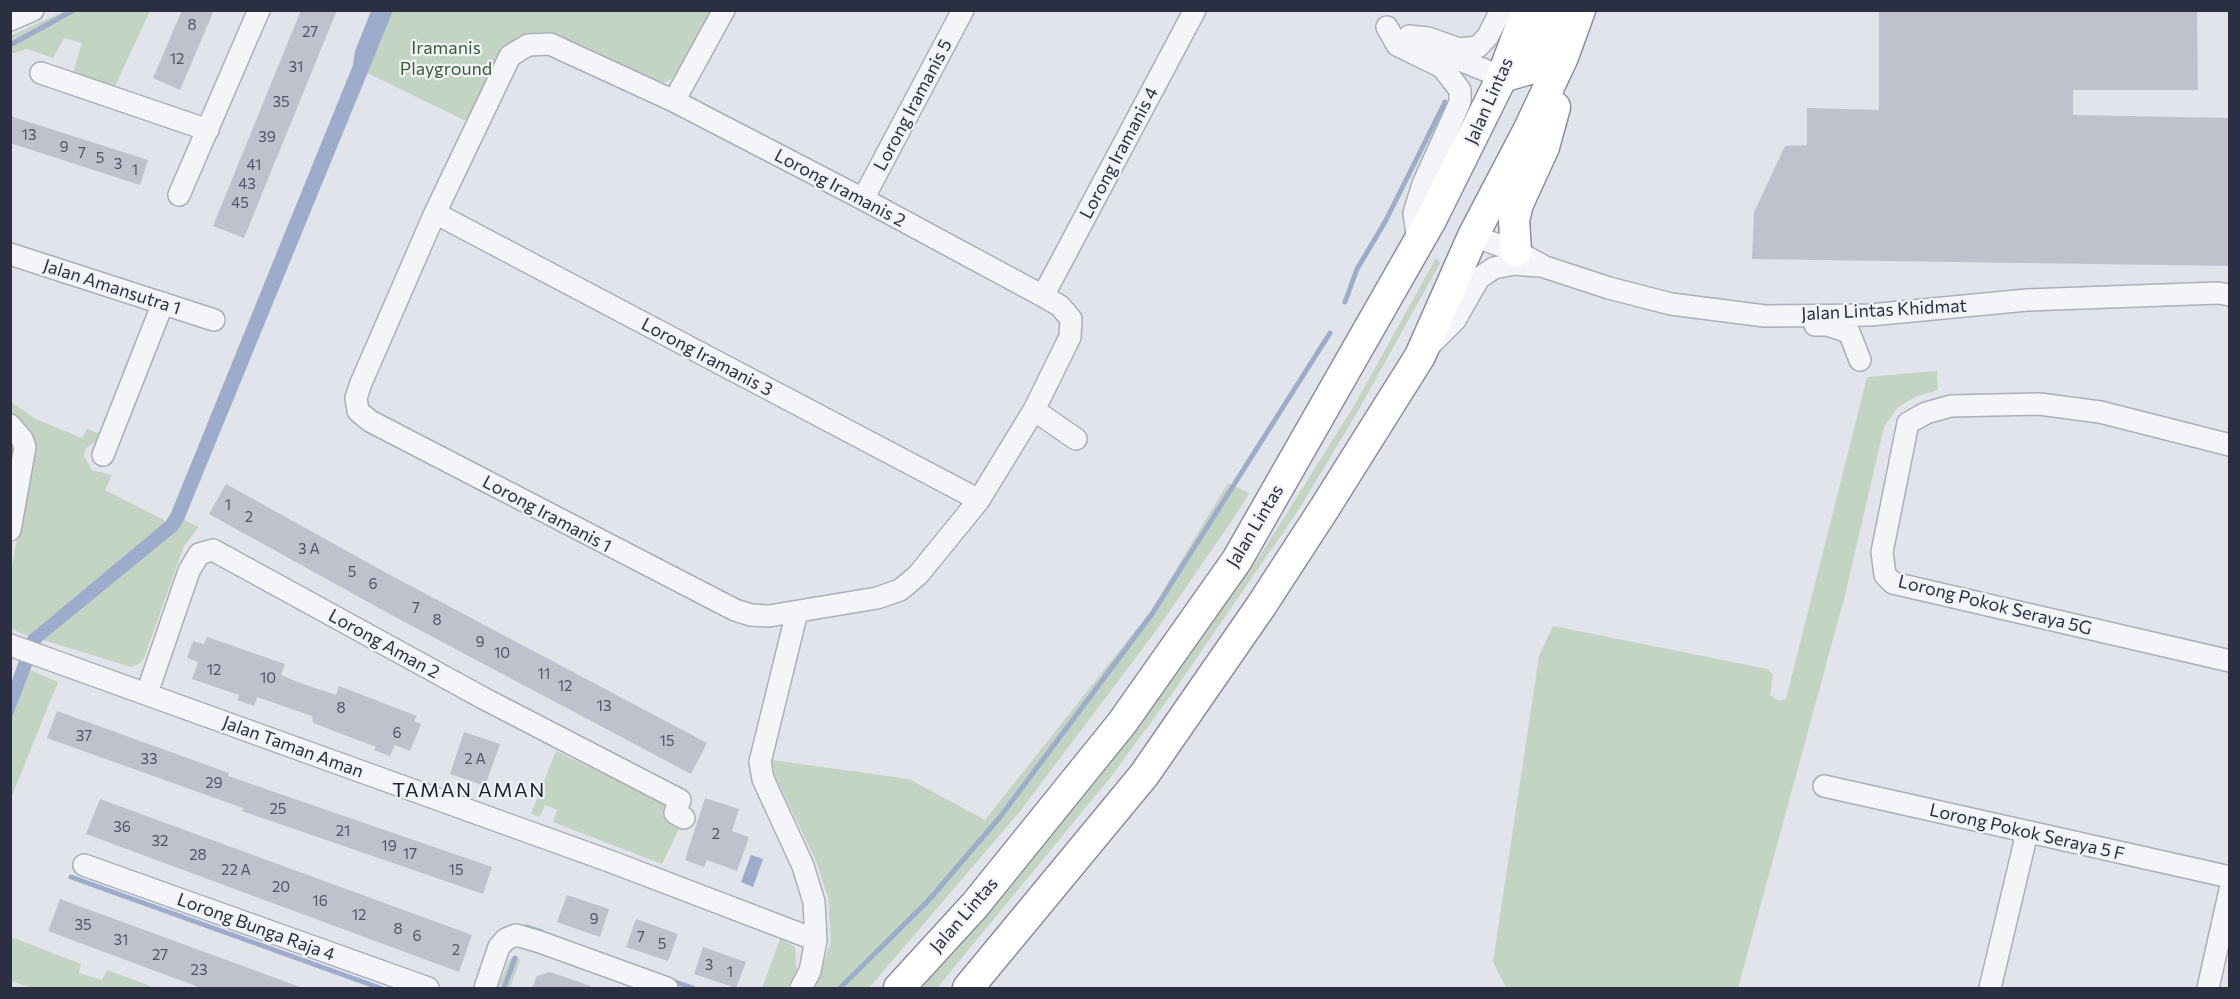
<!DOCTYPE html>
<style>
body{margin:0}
#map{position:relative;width:2240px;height:999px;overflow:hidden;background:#e1e4ea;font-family:Commissioner,sans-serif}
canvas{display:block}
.frame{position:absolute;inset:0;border:12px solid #2a2f42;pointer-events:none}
</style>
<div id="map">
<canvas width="2240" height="999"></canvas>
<div class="frame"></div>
</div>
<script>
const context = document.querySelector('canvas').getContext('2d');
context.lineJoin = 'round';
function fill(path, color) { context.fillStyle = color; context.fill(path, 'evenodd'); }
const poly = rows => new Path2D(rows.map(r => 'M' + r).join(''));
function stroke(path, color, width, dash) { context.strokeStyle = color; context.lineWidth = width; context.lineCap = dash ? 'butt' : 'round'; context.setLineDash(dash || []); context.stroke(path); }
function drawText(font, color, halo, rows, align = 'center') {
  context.font = font + ' Commissioner,sans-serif'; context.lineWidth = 4.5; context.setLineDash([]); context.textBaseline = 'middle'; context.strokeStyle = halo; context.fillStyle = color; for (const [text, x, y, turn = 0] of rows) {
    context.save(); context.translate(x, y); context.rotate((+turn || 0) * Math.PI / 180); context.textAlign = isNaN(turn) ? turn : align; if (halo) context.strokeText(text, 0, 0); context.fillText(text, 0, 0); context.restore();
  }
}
fill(poly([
 [65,11,150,11,115,86,72,76,82,43,64,38,53,58,27,49,11,54,10,36],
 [393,11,714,11,679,75,666,82,651,83,542,32,520,36,502,51,468,122,367,73],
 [1436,258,1440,263,1358,411,1299,509,1174,691,1110,778,937,988,917,988,1214,609,1256,562,1354,406],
 [1937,371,1938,390,1915,397,1898,407,1884,427,1845,595,1738,988,1506,988,1493,962,1539,656,1553,626,1767,669,1773,674,1770,695,1779,701,1786,699,1867,377],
 [11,402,36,419,82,438,87,429,101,434,99,439,86,448,84,456,92,470,112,475,105,490,166,521,28,636,11,629,10,577,33,451,32,439,26,427,22,421,11,414],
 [1228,483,1249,493,1237,513,1158,628,1021,810,869,988,814,988,831,941,828,898,816,861,775,776,772,760,909,779,985,820,1150,612],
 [184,520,199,527,184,546,144,658,139,664,131,667,43,640,178,530],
 [30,670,58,682,11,798,11,720],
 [556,751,666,804,662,815,681,825,662,864,553,822,557,810,545,805,540,817,531,814],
 [11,937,81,964,79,973,102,980,107,970,156,988,31,988,11,981],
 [780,939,795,947,797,973,787,988,762,988],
 [515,955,520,960,510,988,498,988,509,960]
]), '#c4d4c3');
fill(poly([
 [371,11,393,11,184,520,178,530,41,642,11,720,11,683,28,636,166,521,171,513,353,65,355,51],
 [751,855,763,859,753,887,741,882]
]), '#9dacca');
stroke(poly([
 [10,45,74,10],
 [1345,302,1357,269,1385,222,1445,102],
 [71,877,380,988],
 [527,927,542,932],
 [669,980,693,988],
 [504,988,515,958],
 [840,988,928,901,1000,817,1152,614,1330,333]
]), '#9dacca', 5);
fill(poly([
 [182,10,214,10,180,90,153,78],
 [301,10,337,10,244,238,213,226],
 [1879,10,2197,10,2198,90,2073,90,2073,115,2229,118,2229,266,1752,259,1754,212,1785,146,1807,145,1807,108,1879,110],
 [10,116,148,160,140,185,10,143],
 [226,484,392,576,707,743,691,774,397,618,209,514],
 [207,637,285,664,281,675,300,683,336,695,339,686,417,716,414,721,421,724,410,751,395,745,390,756,374,750,376,747,313,723,312,716,257,697,254,706,237,700,239,695,192,679,198,662,187,658,193,641,204,644],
 [57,711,229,773,228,776,492,867,483,894,242,811,243,808,47,738],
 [464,732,500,744,485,786,450,774],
 [705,798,739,809,732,831,749,837,737,871,707,860,704,867,685,860],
 [100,799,472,935,459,972,86,834],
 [567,895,609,909,600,937,557,922],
 [60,899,300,987,300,988,201,988,48,931],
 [636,919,678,934,668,961,626,947],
 [703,947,746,962,736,988,694,974],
 [550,972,591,986,590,988,532,988,537,976]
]), '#bfc2cd');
const minor = poly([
 [10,20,33,10],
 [1387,27,1397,45,1442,67,1460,90,1460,102,1423,184,1414,213,1418,241],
 [1409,36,1428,38,1459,49,1478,47,1488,36,1501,10],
 [550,44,674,101,863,199,1043,296,1060,306,1071,319,1070,337,1034,410,979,500,918,575,900,590,877,598,769,616,751,615,735,610,370,421,358,411,356,398,361,383,435,213,510,56,528,45,550,44],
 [1445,54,1502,77],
 [41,73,208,130],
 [674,101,724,10],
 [179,195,259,10],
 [863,199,963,10],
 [435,213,979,500],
 [1473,236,1516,251,1545,267,1609,288,1671,304,1765,316,1870,315,2027,300,2218,293,2230,295],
 [10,254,214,320],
 [1043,296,1195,10],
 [1815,325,1827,325,1849,332,1860,360],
 [1430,345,1455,320,1479,278,1494,268,1514,264,1538,266],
 [1034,410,1076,439],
 [10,425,22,439,25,447,10,530],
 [2230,445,2100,412,2039,404,1951,406,1926,413,1908,423,1882,552,1885,575,1893,583,2230,661],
 [103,455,163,303],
 [797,612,760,762,763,779,803,866,814,902,816,940,810,971,801,988],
 [10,645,612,862,816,940],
 [147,693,189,571,199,554,213,550,483,698,680,800,675,813,684,818],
 [1824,786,2230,877],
 [84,865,428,988],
 [485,988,499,947,506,939,516,935,540,942,667,988],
 [1990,988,2027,833],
 [2208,988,2230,890]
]);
const highway = poly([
 [1502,77,1533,68,1541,54,1558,10],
 [1516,251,1514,220,1518,204,1544,147,1555,107],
 [899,988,975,905,1122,723,1237,560,1431,220,1502,77,1527,10],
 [968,988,1144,775,1261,606,1324,509,1420,356,1473,236,1528,131,1563,57,1580,10]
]);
stroke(minor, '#aaaeb8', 24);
stroke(highway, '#898fa1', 33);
stroke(minor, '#f4f5f8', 21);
stroke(highway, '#fff', 30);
drawText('15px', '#4f5465', null, [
 ["8",192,25],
 ["27",310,32],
 ["12",177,59],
 ["31",296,67],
 ["35",281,102],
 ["13",29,135],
 ["39",267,137],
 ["9",64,147],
 ["7",82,153],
 ["5",100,158],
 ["3",118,164],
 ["41",254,165],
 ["1",135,170],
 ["43",247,184],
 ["45",240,203],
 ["1",228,505],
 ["2",249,517],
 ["3 A",309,549],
 ["5",352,572],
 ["6",373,584],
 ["7",416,608],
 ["8",437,620],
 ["9",480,642],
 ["10",502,653],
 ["12",214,670],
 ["11",544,674],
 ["10",268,678],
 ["12",565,686],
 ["13",604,706],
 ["8",341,708],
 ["6",397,733],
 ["37",84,736],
 ["15",667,741],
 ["33",149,759],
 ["2 A",475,759],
 ["29",214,783],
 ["25",278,809],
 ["36",122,827],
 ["21",343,831],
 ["2",716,834],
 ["32",160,841],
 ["19",389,846],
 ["17",410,854],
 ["28",198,855],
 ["22 A",236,870],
 ["15",456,870],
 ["20",281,887],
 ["16",320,901],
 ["12",359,915],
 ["9",594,919],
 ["35",83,925],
 ["8",398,929],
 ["6",417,936],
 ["7",641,937],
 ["31",121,940],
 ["5",662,944],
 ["2",456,950],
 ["27",160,955],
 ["3",709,965],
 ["23",199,970],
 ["1",730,972]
]);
drawText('18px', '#385e37', '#f1f3f7', [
 ["Iramanis",446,48],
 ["Playground",446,69]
]);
drawText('18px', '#2a2f42', '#f1f3f7', [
 ["Jalan Lintas",1489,101,-66],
 ["Lorong Iramanis 5",913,105,-62],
 ["Lorong Iramanis 4",1119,153,-62],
 ["Lorong Iramanis 2",840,188,28],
 ["Jalan Amansutra 1",112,287,18],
 ["Jalan Lintas Khidmat",1884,310,-3],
 ["Lorong Iramanis 3",707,357,28],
 ["Lorong Iramanis 1",547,514,28],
 ["Jalan Lintas",1255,526,-59],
 ["Lorong Pokok Seraya 5G",1995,605,14],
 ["Lorong Aman 2",384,644,29],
 ["Jalan Taman Aman",293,747,20],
 ["Lorong Pokok Seraya 5 F",2027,832,13],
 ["Jalan Lintas",964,915,-49],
 ["Lorong Bunga Raja 4",256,927,20]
]);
context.letterSpacing = '1.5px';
drawText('20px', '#1c2033', '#f1f3f7', [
 ["TAMAN AMAN",469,790]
]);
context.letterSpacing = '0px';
</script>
